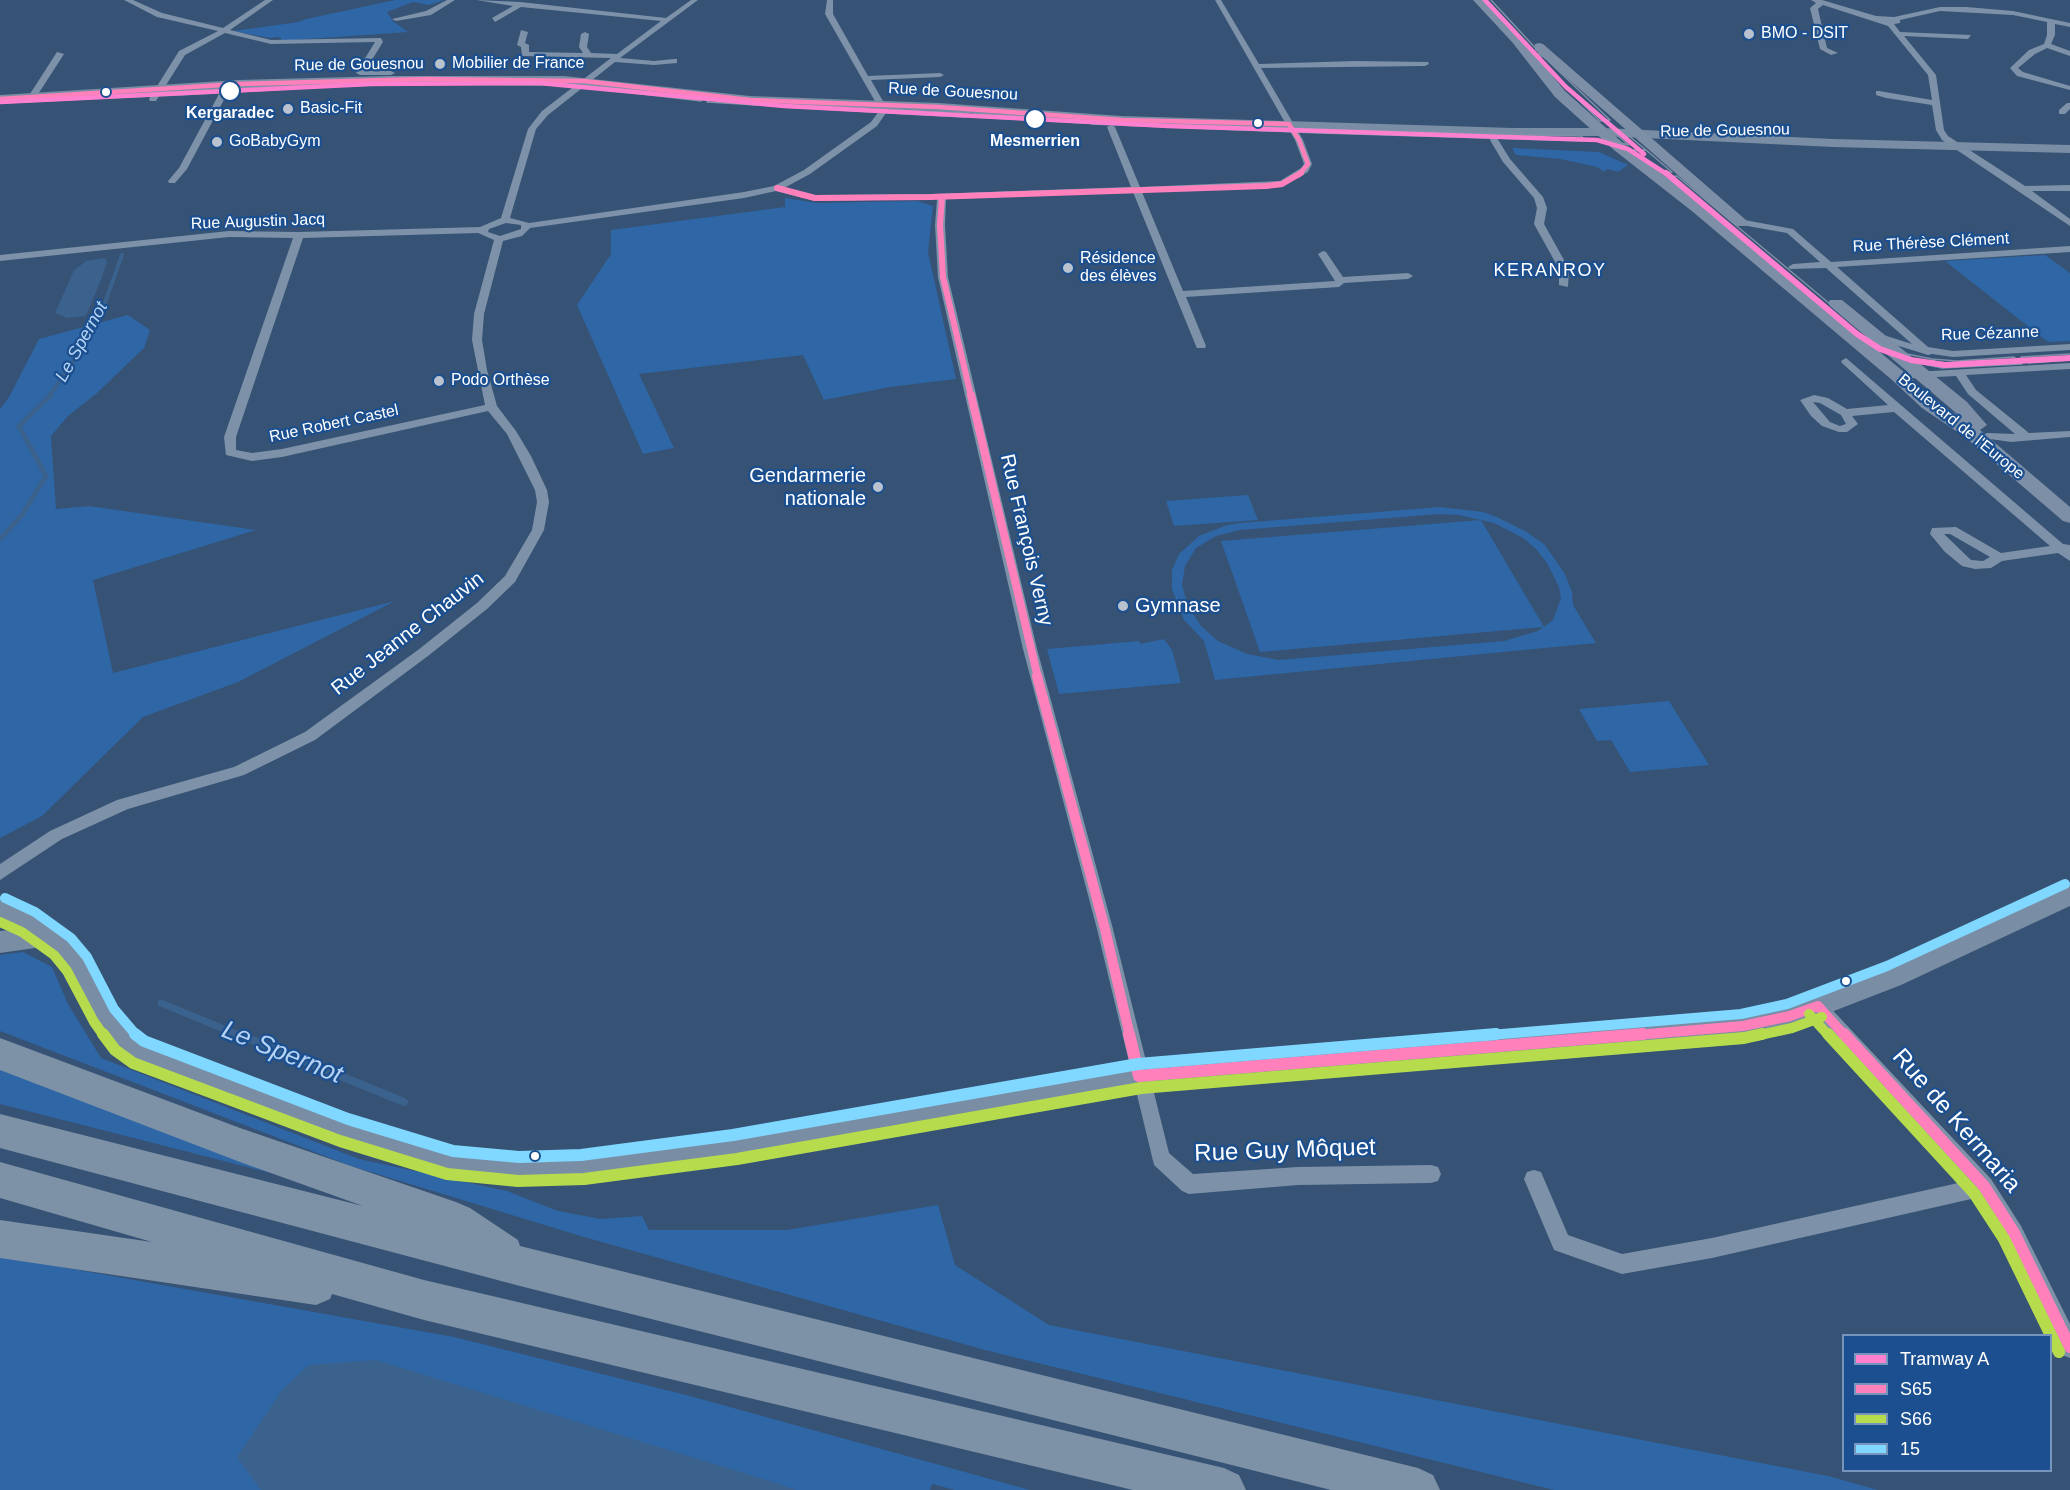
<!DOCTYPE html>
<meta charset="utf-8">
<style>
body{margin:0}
#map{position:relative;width:2070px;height:1490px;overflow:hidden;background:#365274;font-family:Helvetica,sans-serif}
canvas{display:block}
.legend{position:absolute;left:1842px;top:1334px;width:210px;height:138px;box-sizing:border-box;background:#1b4f8f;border:2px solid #7695bc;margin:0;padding:8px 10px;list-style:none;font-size:18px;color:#fff}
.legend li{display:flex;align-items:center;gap:12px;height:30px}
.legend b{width:30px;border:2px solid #7695bc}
</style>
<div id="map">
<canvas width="2070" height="1490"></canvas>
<ul class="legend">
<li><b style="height:8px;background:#ff80ce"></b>Tramway A</li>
<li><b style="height:8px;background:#ff80ba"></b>S65</li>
<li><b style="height:8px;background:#b6dc4e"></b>S66</li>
<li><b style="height:8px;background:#80d7ff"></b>15</li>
</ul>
</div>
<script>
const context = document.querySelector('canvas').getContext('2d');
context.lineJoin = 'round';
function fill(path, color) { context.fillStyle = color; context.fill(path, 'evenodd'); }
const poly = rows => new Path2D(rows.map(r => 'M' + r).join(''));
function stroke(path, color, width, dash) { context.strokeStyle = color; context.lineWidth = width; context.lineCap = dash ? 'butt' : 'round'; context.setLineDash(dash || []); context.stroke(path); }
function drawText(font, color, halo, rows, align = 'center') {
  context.font = font + ' Helvetica,sans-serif'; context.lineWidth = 4.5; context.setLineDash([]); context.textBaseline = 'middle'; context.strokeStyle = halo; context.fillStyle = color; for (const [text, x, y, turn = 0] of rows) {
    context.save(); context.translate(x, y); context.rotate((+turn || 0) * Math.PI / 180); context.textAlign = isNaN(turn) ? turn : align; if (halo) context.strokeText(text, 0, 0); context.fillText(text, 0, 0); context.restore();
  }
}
fill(poly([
 [395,0,444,0,429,5,413,2,387,12,393,21,408,32,281,41,281,38,277,37,270,38,233,31,299,22,306,19],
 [1512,148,1599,152,1628,165,1618,172,1607,169,1604,172,1597,167,1560,159,1516,155],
 [785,198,816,203,917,201,933,206,928,252,956,379,890,387,824,400,803,355,639,374,674,448,643,454,577,305,611,254,611,230,785,207],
 [2045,255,2070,273,2070,341,2048,342,1945,261],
 [128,315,150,330,144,348,97,393,68,416,51,436,56,509,89,506,256,530,93,580,113,673,395,601,238,682,143,717,42,816,0,838,0,409,9,397,39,339],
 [1248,495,1258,520,1174,526,1166,501],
 [1440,507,1483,512,1497,517,1527,532,1545,545,1565,574,1572,592,1573,605,1596,643,1215,680,1204,641,1184,620,1172,589,1172,570,1179,554,1199,536,1227,525,1240,523],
 [1440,514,1459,515,1494,523,1523,538,1536,549,1547,563,1559,587,1561,598,1553,620,1544,627,1481,520,1221,541,1260,652,1543,627,1538,631,1504,641,1279,660,1247,654,1218,641,1201,626,1188,606,1182,585,1185,566,1196,548,1216,536,1240,530],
 [1164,639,1172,650,1181,683,1059,694,1047,649,1139,641,1140,644],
 [1669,701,1709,765,1630,772,1611,740,1597,741,1579,709],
 [23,952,52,967,68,1004,101,1058,359,1159,507,1191,558,1211,601,1219,642,1216,649,1230,787,1230,938,1205,955,1265,1049,1325,1828,1476,1878,1490,1554,1490,985,1350,584,1237,351,1166,0,1031,0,955],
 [0,1063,275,1174,0,1104],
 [0,1256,454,1337,690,1396,1030,1490,955,1490,932,1484,930,1490,0,1490]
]), '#2f66a5');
fill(poly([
 [105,258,107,262,101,280,86,316,67,318,55,313,74,270,86,261],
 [376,1360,773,1482,796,1490,261,1490,237,1457,283,1389,309,1365]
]), '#3b618d');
stroke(poly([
 [49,396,77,356,86,329,101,314,122,255]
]), '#3b618d', 4);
stroke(poly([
 [0,539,22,515,46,476,19,426,51,395]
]), '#3b618d', 5);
stroke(poly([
 [161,1003,241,1036]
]), '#3b618d', 7);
stroke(poly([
 [238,1034,404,1102]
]), '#3b618d', 8);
fill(poly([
 [124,0,133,0,162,13,223,28,265,0,273,0,230,30,271,40,381,38,383,42,365,71,391,71,395,73,391,75,360,75,356,73,375,42,271,44,225,33,185,55,156,101,150,101,149,99,179,51,218,31,157,17,124,0],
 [447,0,455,0,431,15,396,21,392,19,426,11,447,0],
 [476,0,520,2,666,18,691,0,698,0,620,58,654,61,674,59,677,59,677,63,654,65,615,62,548,115,536,129,510,218,529,223,744,192,774,186,804,170,871,122,880,110,825,14,827,0,833,0,833,14,868,76,940,73,944,75,940,77,871,80,888,110,877,126,810,174,784,188,815,195,931,194,1131,187,1107,127,1111,125,1115,127,1140,187,1280,181,1301,168,1304,164,1295,140,1215,0,1221,0,1259,64,1355,61,1428,62,1429,64,1425,66,1261,68,1303,140,1312,164,1308,172,1282,187,1142,192,1183,291,1335,281,1318,254,1323,251,1326,252,1343,277,1408,273,1413,276,1408,279,1344,283,1339,287,1186,297,1206,346,1205,348,1197,348,1196,346,1133,192,946,199,945,225,948,277,1037,649,1113,929,1169,1153,1193,1174,1298,1167,1431,1165,1438,1167,1441,1174,1438,1181,1431,1183,1298,1185,1189,1194,1182,1191,1154,1165,1097,929,1023,649,938,277,935,225,937,199,815,201,776,191,744,198,530,228,522,236,503,241,484,314,482,340,487,370,497,406,516,431,531,456,547,490,549,502,544,530,515,582,487,609,428,656,315,740,244,775,128,809,62,839,0,880,0,864,50,831,117,800,234,767,305,732,418,650,477,603,505,576,532,530,537,502,535,490,507,434,488,411,282,457,252,461,226,455,224,437,293,238,229,237,0,261,0,255,229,231,299,232,480,227,501,218,528,129,542,111,611,58,522,56,521,47,517,45,521,30,528,32,525,43,529,45,529,52,583,53,579,47,581,34,585,32,589,34,587,47,591,53,617,54,661,21,521,7,495,22,492,18,513,6,476,0],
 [506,223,521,225,521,229,500,236,488,232,489,229,506,223],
 [478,233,494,240,474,314,472,340,485,405,282,449,252,453,236,450,236,437,303,238,478,233],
 [1811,0,1822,0,1876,16,1894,17,1940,7,1966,7,2013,11,2070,23,2070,27,2055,24,2055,35,2051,44,2070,51,2070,56,2047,48,2035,54,2018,68,2023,72,2070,86,2070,90,2017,76,2010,68,2029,50,2044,44,2047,35,2047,22,2013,15,1940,11,1900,20,1900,23,1894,24,1900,32,1971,35,1968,39,1904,36,1936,75,1944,130,1948,136,2025,186,2070,185,2070,191,2032,191,2070,219,2070,226,1942,140,1936,130,1932,105,1886,98,1876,95,1876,91,1879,91,1932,100,1928,75,1888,26,1823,5,1818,9,1827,48,1838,53,1831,55,1820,49,1810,8,1816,3,1811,0],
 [57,52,64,54,35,99,29,99,28,97,57,52],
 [219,94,226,96,187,169,175,183,169,183,168,181,179,168,219,94],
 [2067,103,2070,103,2070,109,2065,114,2059,114,2059,110,2067,103],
 [1491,138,1497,138,1510,159,1543,197,1547,208,1544,224,1569,269,1568,287,1559,285,1559,269,1534,224,1537,208,1534,198,1503,162,1490,140,1491,138],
 [1739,219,1793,229,1831,262,2070,246,2070,252,1837,267,1928,347,1953,351,2070,344,2070,350,1953,357,1932,354,1928,355,1873,338,1873,334,1877,333,1912,344,1826,268,1790,269,1788,267,1793,264,1820,262,1787,233,1736,224,1736,220,1739,219],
 [1846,358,2063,544,2070,545,2070,561,2058,553,2002,561,1991,568,1975,569,1962,566,1945,552,1930,534,1932,528,1956,527,2001,553,2050,546,1894,412,1852,416,1858,424,1847,432,1839,432,1822,426,1811,416,1800,400,1814,395,1828,398,1847,409,1888,405,1842,363,1841,361,1846,358],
 [1813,402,1820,403,1841,415,1846,424,1840,426,1830,422,1813,402],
 [1944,534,1950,534,1990,557,1983,561,1971,560,1944,534],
 [2070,363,2070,369,1966,375,1976,390,2029,433,2070,431,2070,437,2011,442,1983,438,1981,436,1987,433,2015,434,1968,394,1956,376,1898,379,1892,376,1898,373,2070,363],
 [1818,998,1824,1001,1991,1179,2021,1226,2070,1324,2070,1358,2062,1355,2007,1240,1980,1197,1712,1258,1622,1274,1554,1250,1524,1179,1527,1172,1534,1170,1541,1172,1568,1235,1622,1254,1712,1238,1967,1181,1812,1011,1809,1006,1812,1001,1818,998]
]), '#7d92a8');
fill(poly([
 [387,76,564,76,750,96,939,103,1122,116,1513,128,1603,128,1833,139,2070,145,2070,153,1833,147,1603,136,1513,136,1122,124,939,111,750,104,564,84,387,84,238,88,0,103,0,95,238,80,387,76],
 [2070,885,2070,906,1901,985,1790,1028,1743,1038,1139,1089,735,1161,582,1181,519,1183,451,1177,344,1143,128,1061,114,1051,94,1023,68,972,53,954,42,947,0,953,0,931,19,929,0,920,0,899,38,915,54,928,71,938,86,956,114,1007,134,1033,148,1043,344,1117,451,1149,519,1155,582,1153,735,1133,1139,1063,1743,1014,1789,1004,1883,969,2070,885]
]), '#798da4');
fill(poly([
 [1473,0,1485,0,1520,36,1565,91,1624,144,1703,206,1904,372,1934,400,1962,418,1830,306,1828,303,1830,300,1842,300,1967,402,1987,425,1980,430,2070,507,2070,523,2063,521,1965,437,1922,408,1892,380,1693,212,1614,150,1555,97,1512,42,1473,0],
 [1539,43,1543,44,1746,220,1748,223,1746,226,1736,226,1535,50,1535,44,1539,43]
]), '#7d8ea7');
fill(poly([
 [0,1038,240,1128,456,1202,470,1208,518,1240,520,1246,1418,1468,1433,1475,1440,1490,1331,1490,520,1286,0,1148,0,1114,363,1206,240,1162,0,1070,0,1038],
 [0,1162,424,1280,1224,1468,1239,1475,1246,1490,1133,1490,424,1320,332,1294,330,1299,316,1305,0,1258,0,1220,152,1242,0,1198,0,1162]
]), '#7e92a7');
stroke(poly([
 [1482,0,1532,54,1541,54,1491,0],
 [1534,56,1543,56,1610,120,1600,121,1534,56],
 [566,82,578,83,598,85,594,88,562,85,566,82],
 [321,84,319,87,272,90,274,86,321,84],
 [556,85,566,82,560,81],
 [556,85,405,84,319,87,321,84,402,81,560,81],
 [556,85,560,81],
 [274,86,272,90,179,95,182,91,274,86],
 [604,86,646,90,706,97,701,101,599,89,604,86],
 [182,91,179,95,128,97,131,94,182,91],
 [711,98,760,102,859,107,856,111,707,102,711,98],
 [0,99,131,94,128,97,0,103],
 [859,107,908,110,906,114,856,111,859,107],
 [908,110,968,113,966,117,906,114,908,110],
 [974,114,1064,118,1086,119,1085,123,972,117,974,114],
 [1092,120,1269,127,1269,131,1091,124,1092,120],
 [1269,127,1319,129,1320,133,1269,131,1269,127],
 [1319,129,1581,136,1586,141,1320,133,1319,129],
 [1612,131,1623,131,1646,150,1629,151,1606,143,1602,138,1629,145,1612,131],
 [1628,150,1646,150,1672,172,1662,173,1628,150],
 [1677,176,1861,330,1901,359,1873,348,1854,335,1667,177,1677,176],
 [1883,345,1907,354,1932,359,1942,368,1901,359,1883,345],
 [2070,354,2021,357,2029,363,2070,360],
 [2014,357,2022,364,1942,368,1932,359,1957,361,2014,357]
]), '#7e92a7', 1.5);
stroke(poly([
 [0,99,238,84,426,79,584,81,750,100,939,107,1122,120,1289,124,1299,140,1308,164,1299,175]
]), '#ff80ba', 4.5);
stroke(poly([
 [777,188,815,198,931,197,1266,186,1282,184,1301,173],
 [942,197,940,225,943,277,971,396]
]), '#ff80ba', 6);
stroke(poly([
 [971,395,1038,678]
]), '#ff80ba', 8);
stroke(poly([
 [1037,676,1105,929,1130,1036],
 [1818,1006,1845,1036],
 [1625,1036,1743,1026,1790,1016,1818,1006]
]), '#ff80ba', 10);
stroke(poly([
 [1129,1034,1139,1076],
 [1844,1034,1984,1186,2014,1233,2070,1347],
 [1139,1076,1643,1034]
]), '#ff80ba', 12);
stroke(poly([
 [0,922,22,932,54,955,67,971,94,1022,104,1036],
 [1809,1014,1829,1036],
 [1755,1036,1792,1028,1822,1017]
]), '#b6dc4e', 10);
stroke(poly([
 [103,1034,115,1050,133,1063,340,1141,447,1174,518,1181,584,1179,737,1159,1141,1088,1744,1038,1762,1034],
 [1828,1034,1974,1193,2004,1239,2059,1352]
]), '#b6dc4e', 12);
stroke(poly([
 [5,898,35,912,71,938,87,957,114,1009,137,1036],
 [1478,1036,1741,1014,1787,1004,1887,966,2065,884]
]), '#80d7ff', 10);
stroke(poly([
 [135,1034,144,1041,348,1119,453,1151,519,1157,581,1155,733,1135,1138,1064,1496,1034]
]), '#80d7ff', 12);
stroke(poly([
 [1485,0,1566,87,1644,154],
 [0,102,371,84,539,83,784,106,1168,126,1597,140,1628,149,1668,175]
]), '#ff80ce', 4.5);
stroke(poly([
 [1666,173,1857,334,1880,349,1911,360,1945,365,2070,358]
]), '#ff80ce', 6);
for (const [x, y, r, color] of [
 [1749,34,6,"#b9c2ce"],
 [440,64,6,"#b9c2ce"],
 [230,91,10,"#fff"],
 [106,92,5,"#fff"],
 [288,109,6,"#b9c2ce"],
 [1035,119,10,"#fff"],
 [1258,123,5,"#fff"],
 [217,142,6,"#b9c2ce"],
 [1068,268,6,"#b9c2ce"],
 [439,381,6,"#b9c2ce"],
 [878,487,6,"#b9c2ce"],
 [1123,606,6,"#b9c2ce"],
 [1846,981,5,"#fff"],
 [535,1156,5,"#fff"]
]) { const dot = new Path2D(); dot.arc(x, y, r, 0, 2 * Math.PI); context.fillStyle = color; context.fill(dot); stroke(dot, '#1b4f8f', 2); }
drawText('16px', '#fff', '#1b4f8f', [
 ["BMO - DSIT",1761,34],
 ["Mobilier de France",452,64],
 ["Basic-Fit",300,109],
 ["GoBabyGym",229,142],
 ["Résidence",1080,259],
 ["des élèves",1080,277],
 ["Podo Orthèse",451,381]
], 'left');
drawText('16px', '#fff', '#1b4f8f', [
 ["Rue de Gouesnou",359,65,-1],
 ["Rue de Gouesnou",953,92,3],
 ["Rue de Gouesnou",1725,131,-1],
 ["Rue Augustin Jacq",258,222,-2],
 ["Rue Thérèse Clément",1931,243,-3],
 ["Rue Cézanne",1990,334,-2],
 ["Rue Robert Castel",334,424,-12],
 ["Boulevard de l'Europe",1961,427,39]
]);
drawText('bold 16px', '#fff', '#1b4f8f', [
 ["Kergaradec",230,114],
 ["Mesmerrien",1035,142]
]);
context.letterSpacing = '1.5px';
drawText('18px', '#fff', '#1b4f8f', [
 ["KERANROY",1550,271]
]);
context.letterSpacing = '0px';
drawText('italic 18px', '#b5d3f5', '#1b4f8f', [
 ["Le Spernot",82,342,-61]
]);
drawText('20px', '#fff', '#1b4f8f', [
 ["Gendarmerie",866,476],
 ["nationale",866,499],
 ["Gymnase",1135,606,"left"]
], 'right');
drawText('20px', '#fff', '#1b4f8f', [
 ["Rue François Verny",1026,540,77],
 ["Rue Jeanne Chauvin",408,634,-38]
]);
drawText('24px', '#fff', '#1b4f8f', [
 ["Rue de Kermaria",1956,1121,49],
 ["Rue Guy Môquet",1285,1151,-2]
]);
drawText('italic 26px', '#b5d3f5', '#1b4f8f', [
 ["Le Spernot",282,1053,22]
]);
</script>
